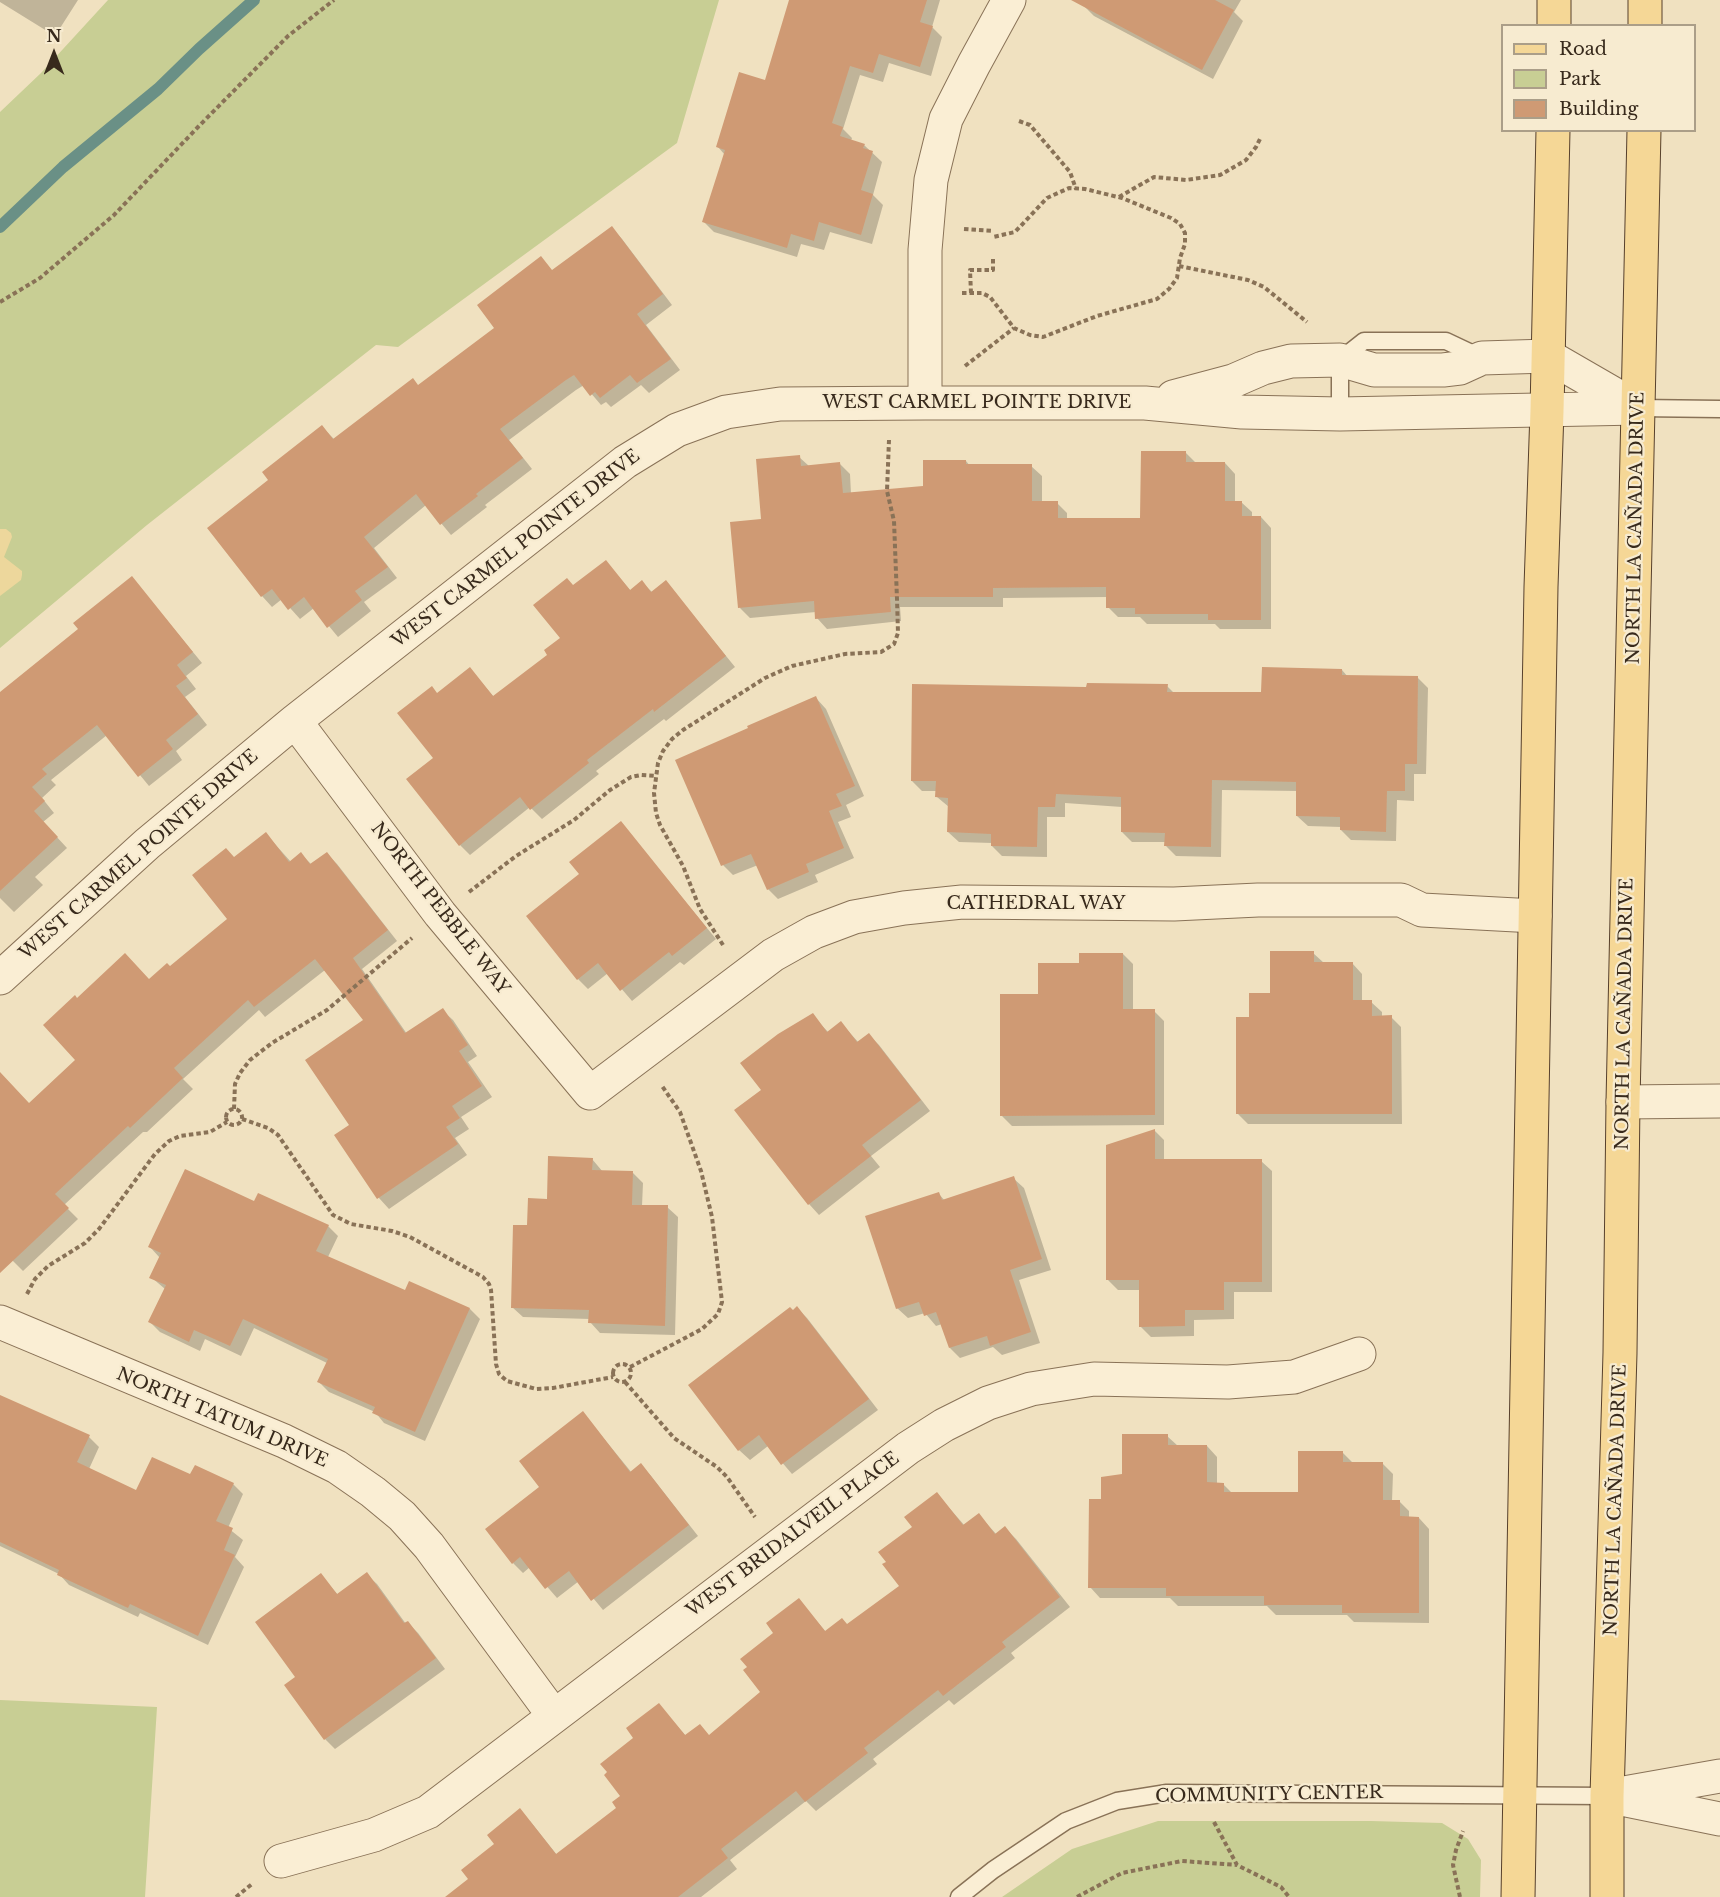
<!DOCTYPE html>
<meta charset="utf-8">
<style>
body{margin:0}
#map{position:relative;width:1720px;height:1897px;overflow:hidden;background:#f0e1c0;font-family:"Libre Baskerville",serif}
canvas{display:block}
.legend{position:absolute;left:1501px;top:24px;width:195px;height:108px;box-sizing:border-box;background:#f7ebd0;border:2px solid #ab9e88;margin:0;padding:8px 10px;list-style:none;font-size:18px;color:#382a1c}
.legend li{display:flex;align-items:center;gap:12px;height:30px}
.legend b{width:30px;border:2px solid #ab9e88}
.north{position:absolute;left:24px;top:24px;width:60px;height:60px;-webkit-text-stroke:4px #f7ebd0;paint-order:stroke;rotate:0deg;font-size:16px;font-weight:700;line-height:24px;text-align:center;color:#382a1c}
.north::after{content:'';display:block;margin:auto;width:21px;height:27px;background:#382a1c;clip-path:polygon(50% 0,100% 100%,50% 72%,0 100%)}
</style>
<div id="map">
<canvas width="1720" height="1897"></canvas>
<ul class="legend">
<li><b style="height:8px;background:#f5d796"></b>Road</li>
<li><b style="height:16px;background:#c8ce94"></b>Park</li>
<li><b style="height:16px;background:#cf9a74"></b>Building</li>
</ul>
<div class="north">N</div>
</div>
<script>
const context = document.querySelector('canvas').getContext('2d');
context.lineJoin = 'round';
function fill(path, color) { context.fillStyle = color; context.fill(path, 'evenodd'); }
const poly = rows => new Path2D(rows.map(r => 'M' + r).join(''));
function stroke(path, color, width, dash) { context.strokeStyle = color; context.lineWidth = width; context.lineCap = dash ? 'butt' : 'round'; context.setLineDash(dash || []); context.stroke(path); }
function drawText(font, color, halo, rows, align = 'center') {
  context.font = font + ' "Libre Baskerville",serif'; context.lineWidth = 4.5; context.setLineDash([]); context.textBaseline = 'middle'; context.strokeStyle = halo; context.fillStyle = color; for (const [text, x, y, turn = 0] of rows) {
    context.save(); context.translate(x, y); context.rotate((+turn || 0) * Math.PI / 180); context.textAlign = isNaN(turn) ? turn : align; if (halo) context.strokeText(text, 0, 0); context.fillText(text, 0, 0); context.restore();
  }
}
fill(poly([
 [108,0,719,0,677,143,398,347,376,345,147,525,0,648,0,112,41,73],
 [0,1700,157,1707,145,1897,0,1897],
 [1158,1821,1371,1821,1442,1823,1468,1839,1481,1860,1480,1897,1002,1897,1072,1849]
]), '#c8ce94');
fill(poly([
 [0,529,6,529,11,533,12,537,4,557,22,571,22,575,21,580,0,596]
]), '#edd79c');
fill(poly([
 [0,0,78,0,55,36,0,2],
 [790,0,940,0,932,27,942,37,931,76,889,63,883,82,860,75,843,129,852,138,851,141,864,145,882,162,873,195,883,205,872,244,830,232,824,250,801,244,797,257,714,232,704,222,725,155,718,147,766,81],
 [1086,0,1241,0,1234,12,1243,21,1213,79,1094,16,1083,5],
 [612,228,622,239,672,305,646,325,680,370,649,393,641,385,611,407,606,402,601,405,584,385,576,390,509,440,532,469,485,505,487,507,451,535,426,505,374,548,397,578,364,602,371,611,338,637,314,608,300,619,282,599,272,607,262,596,270,480,322,427,335,440,419,386,496,328,553,272],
 [1186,453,1196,463,1225,463,1235,474,1235,502,1241,502,1252,512,1252,517,1261,517,1271,528,1271,629,1220,629,1215,624,1147,624,1140,617,1118,617,1108,607,1108,597,1003,598,1003,607,900,607,901,621,827,629,817,618,816,612,750,618,740,608,763,520,799,457,809,466,839,463,850,474,851,494,924,487,966,461,970,466,1031,466,1042,476,1042,503,1057,503,1067,513,1067,519,1142,519],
 [606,562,631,591,642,582,653,593,666,582,735,667,666,721,664,719,596,771,599,774,542,819,530,807,470,855,460,845,435,759,438,694,470,669,494,697,550,655,562,638,574,587],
 [132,578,202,663,186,676,196,689,185,697,207,725,176,751,182,760,149,786,107,735,51,780,56,785,42,798,54,813,43,822,67,848,35,877,43,885,14,912,0,898,0,694,80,630],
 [1342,670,1348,677,1418,678,1428,688,1426,774,1414,774,1414,801,1397,800,1396,841,1351,840,1341,830,1341,827,1308,826,1297,816,1298,791,1222,790,1221,857,1176,856,1166,846,1166,842,1132,842,1122,832,1122,807,1065,803,1065,817,1047,817,1047,857,1002,856,992,846,992,843,959,842,948,832,949,807,937,797,937,791,922,791,912,781,1088,689,1167,686,1174,693,1263,693],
 [816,698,826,709,864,796,846,805,851,817,838,822,854,858,815,875,818,882,778,899,768,889,758,865,733,875,723,865],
 [621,823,716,939,684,965,680,962,632,1001,608,973,588,989,578,979,581,875],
 [266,834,291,862,301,854,312,865,327,854,337,864,397,941,362,969,407,1034,442,1010,453,1020,477,1056,468,1062,492,1097,461,1117,469,1129,455,1138,467,1155,389,1209,379,1198,336,1136,351,1125,365,1021,325,970,265,1017,259,1010,183,1079,193,1089,147,1132,143,1132,64,1205,78,1219,23,1271,0,1248,0,1074,29,1105,77,1060,77,1000,150,981,170,968,229,919,235,858],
 [1313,953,1324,963,1352,963,1362,974,1362,1002,1371,1002,1382,1012,1382,1017,1391,1017,1401,1027,1402,1124,1248,1124,1238,1114,1251,1018],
 [1123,954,1133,964,1133,1011,1154,1011,1164,1021,1164,1125,1012,1126,1002,1116,1039,996,1080,964],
 [812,1015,829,1033,841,1023,859,1043,869,1035,879,1045,930,1111,871,1156,880,1167,819,1215,809,1204,736,1110,763,1090],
 [1154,1130,1164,1140,1164,1161,1261,1161,1272,1171,1272,1292,1234,1292,1234,1319,1194,1320,1194,1336,1151,1337,1140,1326,1140,1290,1118,1290,1108,1280],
 [592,1159,603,1172,633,1173,643,1183,642,1206,667,1207,678,1217,675,1335,600,1333,590,1322,590,1319,523,1317,512,1307,528,1227,548,1200],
 [1013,1178,1024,1188,1051,1270,1019,1280,1040,1343,1002,1355,993,1347,960,1358,950,1348,942,1324,936,1326,925,1313,908,1318,897,1308,939,1194,945,1201],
 [255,1203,328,1226,338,1236,328,1257,405,1292,470,1309,480,1319,425,1441,384,1423,375,1412,329,1392,319,1382,327,1363,254,1328,241,1356,205,1339,200,1351,160,1332,150,1322,165,1289,151,1277,160,1258,150,1247],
 [797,1308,807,1318,878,1410,792,1474,768,1446,750,1460,739,1450,793,1311],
 [0,1396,89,1437,99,1447,89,1469,137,1492,191,1476,233,1484,243,1494,228,1528,243,1540,235,1557,244,1567,208,1645,140,1613,138,1617,69,1585,59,1574,0,1546],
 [583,1413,632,1473,641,1465,651,1476,698,1536,603,1610,579,1581,557,1598,530,1567,523,1573,513,1563],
 [1167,1436,1178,1446,1207,1446,1217,1457,1217,1484,1223,1484,1232,1493,1299,1493,1343,1453,1354,1464,1383,1464,1393,1474,1392,1501,1399,1501,1409,1511,1409,1518,1419,1518,1429,1529,1429,1623,1354,1622,1347,1615,1276,1615,1267,1606,1178,1606,1170,1598,1100,1598,1090,1587,1102,1500,1123,1475],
 [937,1494,965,1526,979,1515,997,1535,1005,1528,1016,1539,1070,1607,1011,1653,1015,1658,954,1705,949,1700,873,1759,877,1764,816,1811,806,1801,730,1860,737,1869,701,1897,476,1897,530,1821,557,1855,619,1808,635,1738,659,1705,686,1736,710,1736,762,1692,775,1633,799,1600,826,1632,847,1625,901,1587,914,1527],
 [366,1574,377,1584,406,1624,408,1623,418,1633,445,1669,335,1749,325,1739,297,1677,321,1575,338,1595]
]), '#0003');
stroke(poly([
 [0,227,63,167,158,89,199,49,254,0]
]), '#6a9086', 12);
fill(poly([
 [789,0,927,0,920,22,933,26,920,67,879,54,873,73,850,66,832,123,843,127,840,136,865,144,863,148,873,151,861,190,873,194,861,235,819,222,814,241,791,234,787,248,702,222,725,150,716,147,739,72,765,80],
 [1071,0,1215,0,1234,10,1202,70],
 [612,226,663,294,637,314,671,359,637,383,630,375,600,398,595,392,590,396,574,375,566,380,500,429,523,458,476,494,478,496,440,525,416,494,364,537,388,567,355,591,362,600,327,628,304,597,288,610,272,589,261,597,207,528,268,480,262,472,322,425,333,439,413,378,418,385,494,328,477,305,541,256,552,270],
 [1141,451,1186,451,1186,462,1225,462,1225,501,1242,501,1242,516,1261,516,1261,620,1208,620,1208,614,1135,614,1135,608,1106,608,1106,587,993,588,993,597,890,597,891,612,815,619,814,601,738,608,730,522,761,519,756,459,800,455,801,466,840,462,843,493,923,486,923,460,966,460,966,464,1032,464,1032,501,1058,501,1058,518,1140,518],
 [606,560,630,590,642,580,651,592,666,580,726,656,654,712,653,709,587,760,589,763,530,810,520,797,459,846,406,779,433,758,397,713,432,686,437,693,470,667,493,696,547,655,544,650,560,638,533,605,567,578,573,585],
 [132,576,193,652,177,665,187,678,176,686,198,714,166,740,173,749,138,777,97,725,42,769,47,774,32,787,45,801,34,811,58,837,0,891,0,692,78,629,73,623],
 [1262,667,1342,669,1342,675,1418,676,1417,764,1405,764,1405,791,1387,791,1386,832,1340,830,1340,817,1296,816,1296,782,1212,780,1211,847,1164,846,1165,833,1121,832,1121,797,1056,794,1055,807,1038,807,1037,847,991,846,991,834,947,832,948,798,935,797,936,781,911,781,912,684,1086,687,1087,683,1168,684,1167,692,1261,692],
 [816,696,855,786,836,794,842,806,829,811,844,848,806,864,809,872,767,890,751,854,721,866,675,760,748,728,747,726],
 [621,821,707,928,672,956,669,952,620,991,598,963,577,980,526,916,579,874,569,862],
 [266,832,289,862,301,852,310,864,327,852,388,930,353,958,405,1033,443,1008,468,1045,459,1051,482,1086,452,1106,460,1118,446,1127,458,1144,377,1199,334,1135,349,1125,305,1060,363,1020,315,959,254,1007,248,1000,174,1068,183,1078,130,1128,128,1126,55,1194,69,1208,0,1273,0,1072,29,1103,75,1060,43,1025,75,995,77,998,125,953,149,979,167,963,170,966,227,919,192,875,226,848,234,857],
 [1270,951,1314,951,1314,962,1353,962,1353,1000,1372,1000,1372,1016,1392,1015,1392,1114,1236,1114,1236,1017,1249,1017,1249,993,1270,993],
 [1079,953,1123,953,1123,1009,1155,1009,1155,1115,1000,1116,1000,994,1038,994,1038,963,1079,963],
 [813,1013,827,1032,841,1021,857,1042,869,1033,921,1100,862,1145,871,1156,808,1205,734,1110,761,1090,740,1063,778,1034],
 [1155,1129,1155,1159,1262,1159,1262,1282,1224,1282,1224,1310,1185,1310,1185,1326,1139,1327,1139,1280,1106,1280,1106,1145],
 [548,1156,593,1158,592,1170,633,1171,632,1205,668,1205,665,1326,588,1323,589,1310,511,1308,513,1225,527,1225,528,1198,547,1199],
 [185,1169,254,1201,258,1193,329,1225,316,1251,405,1290,409,1281,470,1308,415,1432,372,1413,375,1407,317,1382,328,1359,243,1319,230,1346,194,1330,189,1342,148,1322,166,1285,149,1278,161,1253,148,1247],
 [1014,1176,1042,1259,1010,1270,1031,1332,990,1346,987,1336,949,1348,936,1312,924,1316,919,1302,896,1309,865,1216,939,1192,942,1200],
 [797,1306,869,1399,781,1465,759,1435,738,1451,688,1385,790,1307,793,1310],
 [0,1395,90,1435,77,1462,136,1490,152,1457,190,1474,195,1465,234,1483,216,1521,233,1528,224,1550,235,1555,198,1636,130,1604,128,1608,57,1575,59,1570,0,1542],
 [583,1411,630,1472,641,1463,689,1525,591,1601,569,1571,545,1589,520,1557,512,1564,485,1529,539,1487,519,1461],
 [1122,1434,1168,1434,1168,1445,1207,1445,1207,1482,1224,1483,1224,1492,1298,1492,1298,1451,1343,1451,1343,1462,1383,1462,1383,1500,1400,1500,1400,1516,1419,1517,1419,1613,1342,1613,1342,1605,1264,1605,1264,1596,1166,1596,1166,1588,1088,1588,1089,1499,1101,1499,1101,1477,1122,1474],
 [937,1492,963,1525,979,1513,995,1534,1005,1526,1060,1597,1002,1642,1006,1647,943,1696,938,1690,864,1748,868,1753,805,1802,796,1791,721,1849,728,1858,678,1897,445,1897,468,1879,461,1870,494,1844,487,1835,520,1808,556,1854,616,1808,612,1802,620,1796,604,1775,607,1772,600,1764,633,1738,626,1728,659,1703,685,1735,700,1724,709,1735,760,1692,743,1670,747,1667,740,1659,773,1633,766,1623,799,1598,825,1631,842,1618,847,1624,899,1586,882,1564,886,1562,878,1552,912,1527,904,1517],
 [367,1572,404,1623,408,1621,436,1658,324,1740,284,1685,295,1677,255,1622,321,1573,337,1594]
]), '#cf9a74');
const service = poly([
 [1638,408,1720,409],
 [1340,414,1340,360,1364,341,1446,341,1482,358],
 [959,1897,993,1870,1066,1821,1117,1801,1167,1793,1607,1796]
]);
const minor = poly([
 [1173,397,1233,381,1263,368,1291,361,1340,360,1374,370,1443,370,1460,368,1482,358,1548,356,1638,408],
 [925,403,925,250,931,180,946,119,974,64,1009,0],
 [295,721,440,914,590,1093,773,955,814,932,854,917,904,908,962,902,1174,904,1258,900,1401,900,1422,910,1535,916],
 [0,978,147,844,295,721,625,462,677,430,726,412,780,404,925,403,1145,403,1242,412,1340,414,1638,408],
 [1623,1102,1720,1101],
 [0,1322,284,1441,337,1467,373,1492,402,1516,429,1546,554,1716],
 [1720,1776,1607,1796,1720,1819],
 [281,1861,374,1835,428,1812,908,1448,944,1425,988,1403,1031,1389,1094,1379,1228,1382,1294,1377,1359,1354]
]);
const primary = poly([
 [1554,26,1554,0],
 [1645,26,1645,0],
 [1518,1897,1541,587,1547,411,1553,130],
 [1607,1897,1607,1796,1620,1353,1623,1102,1644,130]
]);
stroke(service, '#897257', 19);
stroke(minor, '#897257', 35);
stroke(primary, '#57402c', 35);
stroke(poly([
 [1019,121,1030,125,1070,172,1076,189],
 [1119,197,1154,177,1186,180,1220,175,1246,160,1256,147,1261,137],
 [964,229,993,231],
 [1179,266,1248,280,1264,287,1307,322],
 [962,293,982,293,990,297,1014,328,1030,335,1043,337,1097,316,1157,299,1169,289,1177,278,1180,258,1185,244,1185,233,1180,224,1171,218,1122,198,1085,189,1069,188,1047,198,1015,232,993,237],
 [971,293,970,270,993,270,993,257],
 [0,302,40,278,114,215,198,127,288,36,334,0],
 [965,366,1014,328],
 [469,892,516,856,574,820,610,790,631,777,641,775,656,776],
 [723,945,700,909,683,866,660,825,656,813,654,793,658,763,663,751,672,739,683,730,765,678,792,666,845,654,881,652,894,644,898,633,897,599,894,521,887,491,889,440],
 '226 1117a8 8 0 1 1 16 0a8 8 0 1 1-16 0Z',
 [234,1109,235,1084,240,1073,250,1060,272,1043,327,1010,412,938],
 [242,1119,268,1128,278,1135,333,1215,351,1224,392,1231,410,1237,483,1277,489,1284,491,1290,496,1364,499,1374,507,1381,536,1389,553,1388,613,1377],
 [27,1294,35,1279,48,1266,85,1243,99,1229,155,1154,169,1141,180,1136,210,1132,227,1122],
 '613 1373a9 9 0 1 1 18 0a9 9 0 1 1-18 0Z',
 [630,1367,702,1329,718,1314,722,1302,712,1217,701,1171,680,1112,662,1086],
 [625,1382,674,1438,717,1467,727,1477,755,1517],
 [1214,1822,1237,1865,1281,1887,1289,1897],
 [236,1897,252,1884],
 [1077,1897,1122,1873,1182,1861,1237,1865],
 [1460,1897,1453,1865,1456,1850,1463,1831]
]), '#897257', 4, [4.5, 3]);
stroke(service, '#faeed4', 16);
stroke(minor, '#faeed4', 33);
stroke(primary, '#f5d796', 33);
drawText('18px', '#382a1c', '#f7ebd0', [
 ["WEST CARMEL POINTE DRIVE",977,403],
 ["NORTH LA CAÑADA DRIVE",1636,528,-89],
 ["WEST CARMEL POINTE DRIVE",516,549,-38],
 ["WEST CARMEL POINTE DRIVE",139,855,-41],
 ["CATHEDRAL WAY",1036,904],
 ["NORTH PEBBLE WAY",440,909,52],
 ["NORTH LA CAÑADA DRIVE",1625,1014,-89],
 ["NORTH TATUM DRIVE",222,1418,23],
 ["NORTH LA CAÑADA DRIVE",1616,1500,-88],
 ["WEST BRIDALVEIL PLACE",793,1535,-37],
 ["COMMUNITY CENTER",1269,1795,-1]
]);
</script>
